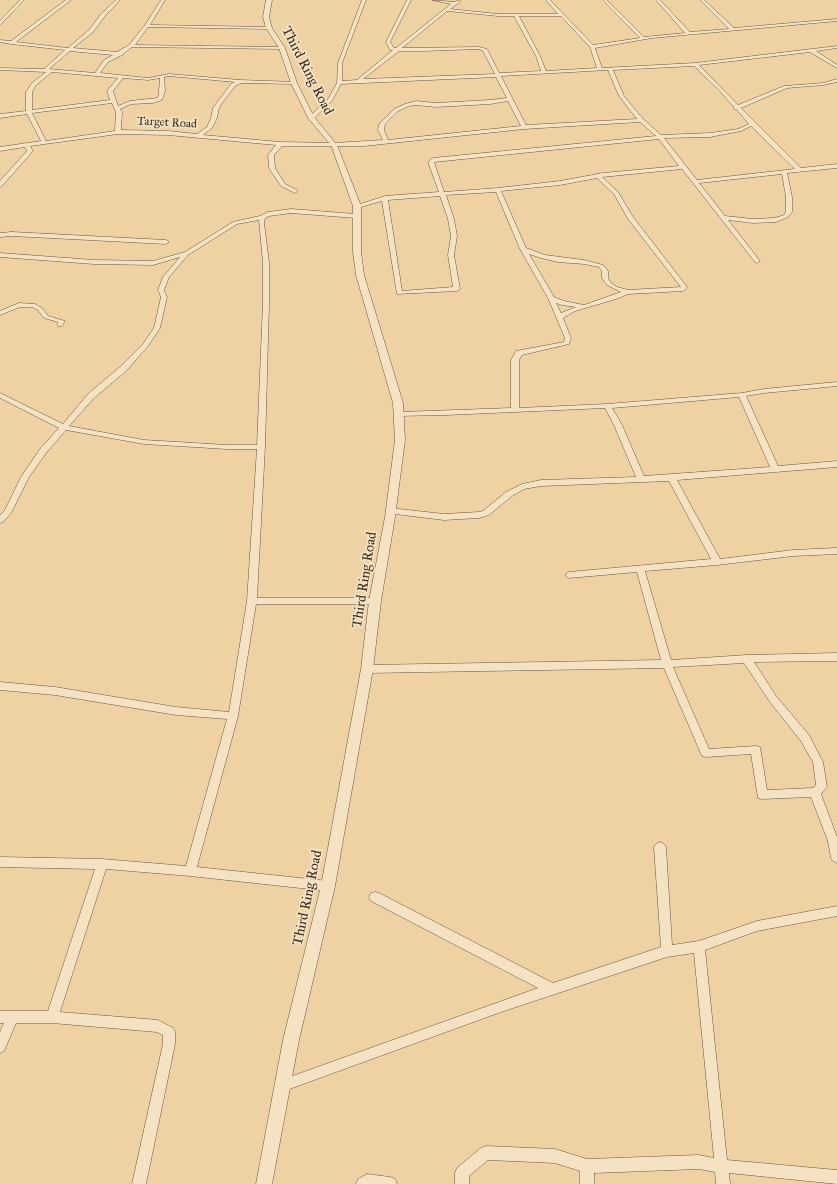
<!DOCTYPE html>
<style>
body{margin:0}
canvas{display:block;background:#efd2a3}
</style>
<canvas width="837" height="1184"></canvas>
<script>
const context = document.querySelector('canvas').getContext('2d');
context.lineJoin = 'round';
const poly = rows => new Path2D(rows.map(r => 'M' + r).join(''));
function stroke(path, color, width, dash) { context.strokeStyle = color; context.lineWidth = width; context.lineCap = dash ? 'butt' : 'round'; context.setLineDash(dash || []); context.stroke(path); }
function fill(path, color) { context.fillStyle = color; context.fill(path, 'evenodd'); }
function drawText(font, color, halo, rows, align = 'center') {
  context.font = font + ' "IM FELL Great Primer",serif'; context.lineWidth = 3.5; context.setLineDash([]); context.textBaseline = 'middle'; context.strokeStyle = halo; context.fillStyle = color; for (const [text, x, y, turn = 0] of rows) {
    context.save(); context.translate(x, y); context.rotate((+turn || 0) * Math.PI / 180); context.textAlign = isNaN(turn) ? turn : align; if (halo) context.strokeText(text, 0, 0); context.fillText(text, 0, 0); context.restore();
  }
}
const minor = poly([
 [20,0,24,0,0,25,0,21,20,0],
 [66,0,71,0,16,42,68,48,89,30,101,14,116,0,120,0,105,16,93,32,73,48,117,52,129,45,145,25,161,0,165,0,150,25,271,27,269,29,148,27,135,45,282,47,284,48,282,49,132,47,122,55,108,62,100,73,148,78,169,74,240,80,296,82,296,84,294,84,241,83,235,86,222,103,219,108,217,118,212,128,203,135,280,142,334,143,383,140,378,130,379,124,394,109,405,104,416,101,436,103,490,100,507,98,496,77,341,84,332,101,313,119,309,119,309,117,328,99,337,83,338,63,362,0,366,0,342,63,342,81,357,80,393,50,390,50,386,42,407,0,411,0,390,42,394,48,396,48,451,4,432,0,454,2,460,0,460,2,450,9,498,14,558,14,546,0,550,0,593,45,640,38,603,0,607,0,644,37,685,33,656,0,660,0,690,32,729,29,700,0,704,0,734,28,837,19,837,21,652,38,595,48,602,68,695,63,837,46,837,48,816,51,837,65,837,68,810,52,699,65,738,105,784,86,823,83,837,79,837,82,823,85,787,88,741,108,801,168,837,164,837,168,787,173,792,197,792,212,788,217,776,222,753,223,728,220,760,261,757,263,755,262,682,169,602,177,618,192,633,217,687,287,685,290,683,291,628,294,616,299,575,311,563,318,571,338,569,344,522,355,519,360,519,408,607,404,742,393,764,389,837,382,837,386,764,393,746,396,778,466,837,461,837,467,677,480,720,559,793,550,837,548,837,554,793,556,717,565,645,571,671,660,747,655,837,653,837,661,754,662,776,696,809,735,823,762,827,787,821,794,837,837,837,863,833,861,831,858,828,841,811,797,762,799,758,798,751,754,706,757,702,756,664,668,367,673,364,672,362,669,364,666,367,665,661,660,637,572,569,578,565,575,569,572,711,559,669,481,541,486,524,489,512,496,489,515,479,518,444,520,387,513,386,511,390,508,444,514,479,512,483,511,506,492,522,484,541,480,636,477,614,425,605,408,446,415,397,416,397,412,400,412,511,408,511,360,516,351,564,342,565,338,548,298,520,249,496,192,446,195,454,219,457,236,454,255,460,289,457,291,397,294,382,201,357,208,354,206,385,196,439,192,428,162,433,158,656,136,640,122,524,129,364,146,282,146,274,155,275,168,285,184,297,190,298,191,295,193,281,186,269,168,268,155,276,145,168,135,118,134,30,146,33,151,32,152,2,186,0,187,0,181,27,151,25,147,0,151,0,147,41,141,27,114,0,118,0,114,26,111,26,92,32,83,46,72,0,70,0,68,44,69,65,50,11,44,0,42,0,40,11,41,66,0],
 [447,11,498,16,514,16,536,56,541,71,499,73,487,49,479,47,402,48,447,11],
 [519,16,561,16,590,47,597,68,546,71,540,56,519,16],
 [479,49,483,51,495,74,363,79,399,51,423,51,479,49],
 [70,51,113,55,104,60,95,73,49,69,70,51],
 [694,66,718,89,734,107,734,109,736,109,749,124,738,129,710,133,661,135,643,119,624,96,613,70,694,66],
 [608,70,619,96,637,119,526,125,501,76,608,70],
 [52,72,118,78,107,91,110,100,32,110,32,92,36,85,52,72],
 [169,76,235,82,231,84,213,108,211,118,207,127,197,134,168,131,121,130,122,112,120,109,131,104,153,103,162,100,165,91,164,77,169,76],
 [123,78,148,80,160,78,159,91,158,98,130,101,118,106,113,91,123,78],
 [508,101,521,126,388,140,384,130,385,124,398,111,409,106,416,105,436,107,490,104,508,101],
 [112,103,116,112,115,131,46,141,32,113,112,103],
 [751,126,795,169,697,180,664,138,710,137,741,131,751,126],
 [659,139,679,166,603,173,560,181,498,188,444,192,434,162,659,139],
 [782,174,786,197,786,212,784,215,775,218,753,219,725,216,699,183,782,174],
 [597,178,614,194,628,219,681,287,628,290,617,287,611,283,608,278,608,271,603,265,584,260,545,255,526,248,501,191,560,185,597,178],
 [440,196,448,219,451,236,448,255,453,287,402,291,388,200,440,196],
 [529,254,541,258,558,262,584,264,599,267,602,271,602,278,607,285,621,292,584,305,564,301,554,297,529,254],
 [556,303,562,305,576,307,561,313,556,303],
 [739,397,770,467,644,476,622,425,612,408,739,397],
 [744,663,770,702,801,741,813,762,816,785,813,788,767,790,760,747,756,746,709,749,673,667,744,663],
 [291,209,356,214,359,216,356,218,291,213,269,216,265,218,264,223,269,263,269,303,265,447,257,598,375,598,380,601,375,604,256,604,238,716,197,867,328,881,332,882,334,886,332,890,328,891,190,876,106,869,60,1012,158,1020,173,1028,175,1032,175,1044,146,1184,132,1184,163,1044,163,1035,157,1032,52,1023,16,1023,4,1051,0,1053,0,1032,4,1023,0,1023,0,1011,48,1011,95,869,0,867,0,857,102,859,186,866,227,719,176,715,55,695,0,690,0,682,55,687,176,707,229,712,247,601,257,449,227,449,144,444,66,430,46,453,29,477,11,513,3,522,0,523,0,515,5,510,21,477,40,449,59,428,0,398,0,393,63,424,88,394,120,367,143,344,154,328,161,297,158,290,163,277,180,257,153,265,94,264,0,257,0,253,94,260,153,261,185,252,233,222,260,216,268,212,291,209],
 [259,220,263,263,263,303,257,445,227,445,144,440,69,426,94,398,126,371,148,346,160,328,167,297,164,290,169,277,188,255,237,224,259,220],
 [12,232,166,240,169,242,166,244,12,236,0,237,0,233,12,232],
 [19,303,35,304,42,308,48,316,65,321,62,326,58,326,57,325,58,322,44,318,38,310,32,307,20,307,0,315,0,311,19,303],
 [660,842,664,844,666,847,672,945,699,941,757,921,837,906,837,916,757,931,705,950,727,1160,837,1170,837,1184,729,1173,730,1184,716,1184,715,1172,699,1169,594,1173,594,1184,580,1184,580,1171,555,1163,488,1160,469,1176,469,1184,455,1184,455,1173,457,1168,481,1148,486,1146,555,1149,587,1159,699,1155,714,1158,694,953,667,957,501,1012,284,1091,279,1090,278,1085,279,1080,284,1079,538,988,371,901,369,897,371,893,375,892,379,893,553,983,661,947,654,847,656,844,660,842],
 [367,1174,390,1177,395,1179,397,1184,356,1184,358,1179,367,1174]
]);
const tertiary = poly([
 [266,0,272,0,269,17,272,28,285,48,297,83,314,117,337,145,361,206,361,252,364,275,403,403,405,440,395,517,381,601,373,669,335,886,299,1040,272,1184,256,1184,283,1040,321,886,361,669,369,601,385,517,395,440,393,403,356,275,353,252,353,206,331,145,308,118,291,83,279,48,266,28,263,17,266,0]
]);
stroke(minor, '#665641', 1);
stroke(tertiary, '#665641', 1);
fill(minor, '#f5e2c3');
fill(tertiary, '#f5e2c3');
drawText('12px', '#382c20', '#f5e2c3', [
 ["Target Road",167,123,3]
]);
drawText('14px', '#382c20', '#f5e2c3', [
 ["Third Ring Road",307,71,63],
 ["Third Ring Road",365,580,-81],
 ["Third Ring Road",308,898,-78]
]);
</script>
